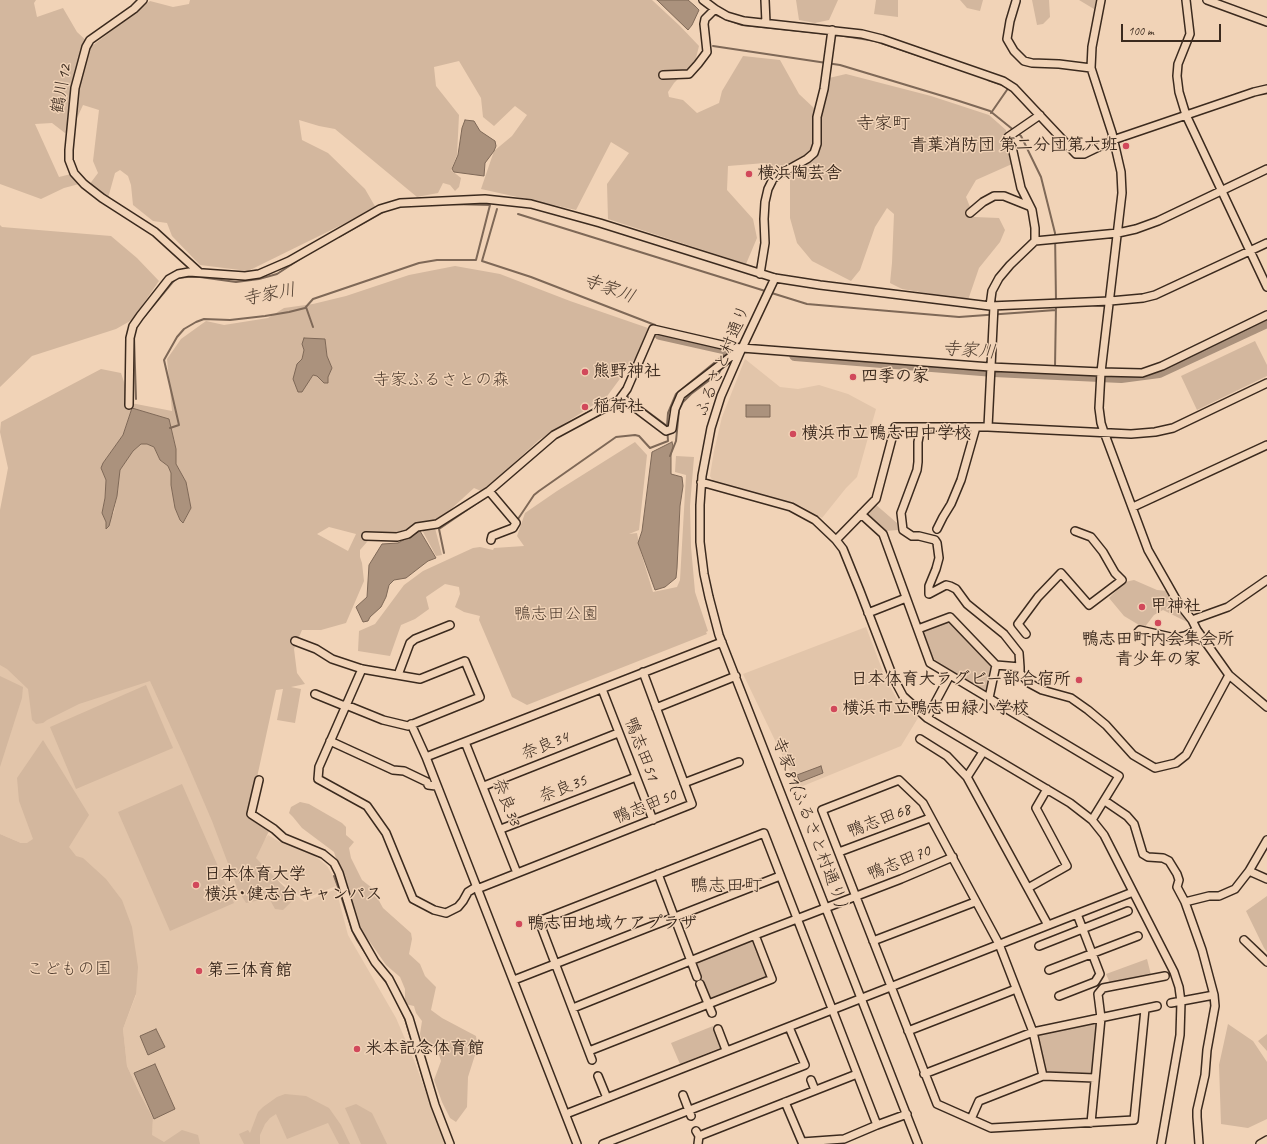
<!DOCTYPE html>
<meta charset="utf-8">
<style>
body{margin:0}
#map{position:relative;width:1267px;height:1144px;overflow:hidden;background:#f1d3b7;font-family:Caveat,sans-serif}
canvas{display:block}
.scale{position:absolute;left:1121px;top:24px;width:100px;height:18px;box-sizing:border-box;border:2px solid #3b2a1e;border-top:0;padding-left:5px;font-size:12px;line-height:14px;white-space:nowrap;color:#3b2a1e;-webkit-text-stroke:3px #f1d3b7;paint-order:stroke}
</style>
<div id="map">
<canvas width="1267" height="1144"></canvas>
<div class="scale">100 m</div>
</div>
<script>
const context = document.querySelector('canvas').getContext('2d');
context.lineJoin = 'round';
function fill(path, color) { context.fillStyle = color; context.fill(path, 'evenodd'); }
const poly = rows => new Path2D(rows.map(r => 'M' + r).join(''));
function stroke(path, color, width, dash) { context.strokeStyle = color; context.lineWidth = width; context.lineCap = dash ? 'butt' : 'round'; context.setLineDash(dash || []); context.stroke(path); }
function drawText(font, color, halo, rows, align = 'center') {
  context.font = font + ' Caveat,"Klee One",sans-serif'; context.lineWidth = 3; context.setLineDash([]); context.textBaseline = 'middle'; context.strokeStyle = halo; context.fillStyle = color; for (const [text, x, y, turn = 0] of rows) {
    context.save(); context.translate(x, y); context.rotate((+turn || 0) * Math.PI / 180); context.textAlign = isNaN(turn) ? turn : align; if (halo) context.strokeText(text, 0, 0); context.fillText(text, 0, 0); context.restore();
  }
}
fill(poly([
 [745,359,780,387,798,389,819,385,848,394,876,409,857,477,846,488,822,518,801,506,713,481,710,476,714,451,722,417],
 [866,627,885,677,898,701,918,718,901,746,798,788,743,674],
 [0,628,158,636,173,637,208,651,241,820,245,857,305,902,336,889,348,935,396,1018,414,1060,445,1144,151,1144,153,1118,140,1094,127,1066,123,1029,136,995,21,843,0,834],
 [268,835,280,842,313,855,320,860,327,866,333,876,336,886,304,899,250,859]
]), '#e2c5aa');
fill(poly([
 [0,0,36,0,34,3,37,17,63,8,77,32,92,46,150,1,173,7,189,4,190,0,652,0,680,26,699,46,695,62,674,83,668,92,669,97,683,100,697,113,719,103,722,91,743,56,780,60,799,94,815,109,829,78,846,74,931,96,989,115,1006,130,1012,164,976,180,966,197,974,217,999,218,1005,230,1000,242,979,268,968,300,902,289,890,283,892,263,894,214,887,208,875,227,860,270,851,281,812,261,797,243,790,218,790,177,769,178,765,163,728,166,727,190,753,219,757,238,746,264,608,219,607,184,629,153,611,142,576,210,481,189,494,151,512,136,527,115,515,106,494,126,483,117,481,98,459,61,434,67,436,86,459,115,457,155,451,170,461,178,459,187,455,191,450,185,443,183,438,193,417,197,335,129,319,126,299,120,302,140,328,153,365,189,376,208,248,271,200,265,172,236,167,223,153,221,133,205,131,185,128,176,120,170,115,173,108,198,89,185,98,173,93,161,99,110,83,105,73,127,65,133,52,123,35,124,59,177,71,174,79,184,64,188,41,199,0,184],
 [796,0,838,0,829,20,815,23,799,20],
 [876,0,898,0,898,17,874,14],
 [960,0,983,0,980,11,967,8],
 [1032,0,1049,0,1050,17,1043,24,1037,25],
 [1079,0,1096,0,1094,9],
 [0,225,2,227,111,236,137,258,159,281,132,320,116,329,32,356,0,387],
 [455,266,500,274,570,301,648,328,636,357,605,399,595,404,539,440,504,472,481,491,474,488,438,521,395,540,373,535,360,550,360,557,362,563,364,581,346,623,321,630,302,630,294,649,297,673,305,684,291,687,301,689,295,723,277,720,283,689,276,690,251,805,251,819,269,831,256,858,295,898,283,910,275,909,269,898,246,903,238,890,212,821,185,758,150,681,79,704,47,720,43,723,36,724,32,720,28,689,7,669,0,665,0,510,8,468,0,432,1,422,101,369,121,373,131,403,172,411,167,359,181,339,206,321,224,325,268,318,284,308,313,304,346,296,409,275],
 [325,339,327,356,332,368,324,383,317,376,313,375,310,380,297,364,302,359,304,350,302,344],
 [132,408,169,419,176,449,176,464,186,482,191,508,184,522,180,520,175,508,171,485,171,473,168,466,160,460,154,447,147,444,141,444,133,451,120,470,117,496,114,512,106,528,106,522,102,513,105,498,106,480,101,468,103,463,123,435],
 [329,527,356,534,348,551,317,534],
 [1255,341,1267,365,1267,376,1197,410,1181,376],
 [635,442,647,455,639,530,629,534,637,533,641,553,653,592,677,587,680,580,686,475,675,472,676,456,694,457,690,506,691,547,695,592,708,631,706,632,707,634,527,705,512,697,479,620,480,616,464,612,455,607,460,594,459,587,445,584,426,597,429,609,415,619,401,625,390,656,358,651,359,631,375,624,404,585,423,571,473,548,480,547,493,550,494,548,524,546,517,536,525,513,557,491],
 [875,504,897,523,898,530,885,531,867,516,867,512],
 [435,528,442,555,436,556,422,530],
 [1134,580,1157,590,1168,591,1187,622,1163,610,1154,615,1144,628,1124,616,1109,598,1125,582],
 [947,622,950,623,989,663,991,669,987,691,984,692,932,662,923,634,925,630],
 [0,676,23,687,22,698,0,767],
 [146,685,173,748,76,789,50,727],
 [43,740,89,815,69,847,76,856,83,858,106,879,122,900,132,927,138,967,136,994,123,1029,127,1066,140,1094,153,1118,152,1135,164,1142,182,1130,198,1135,200,1144,0,1144,0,834,21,843,27,843,33,839,19,801,17,778],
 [182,784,234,903,170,931,118,812],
 [300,802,309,804,342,823,346,827,346,835,354,842,349,848,351,858,362,880,372,888,383,908,411,933,412,939,409,954,420,964,425,976,436,987,431,1010,442,1018,476,1036,477,1044,475,1055,468,1077,467,1107,456,1122,450,1118,442,1102,434,1080,441,1061,436,1045,422,1041,420,1034,422,1021,416,1013,414,1006,405,1004,405,989,400,977,386,965,370,942,358,928,334,852,302,828,293,817,289,813,291,807],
 [1267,896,1267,952,1264,948,1246,911],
 [748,941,754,941,768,974,766,978,711,1000,709,998,695,964,697,961],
 [1147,959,1151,975,1110,983,1106,974],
 [1098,1021,1095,1078,1043,1076,1034,1035],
 [1228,1024,1253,1041,1267,1062,1267,1119,1248,1128,1221,1124,1219,1065],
 [713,1026,722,1047,680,1064,671,1043],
 [1267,1034,1267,1051,1258,1041],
 [285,1094,306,1096,329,1108,341,1125,350,1144,339,1144,328,1123,287,1139,276,1114,270,1118,265,1124,260,1135,260,1144,244,1144,239,1134,248,1130,250,1133,258,1112,263,1107,277,1097],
 [356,1104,372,1113,387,1144,361,1144,345,1108]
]), '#d3b79e');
const water = poly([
 [657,0,688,0,695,6,699,10,692,25,688,30,657,0],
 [465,120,474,121,480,131,495,141,496,146,494,151,485,163,484,176,454,172,452,169,458,155,462,128,465,120],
 [304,338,325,339,327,356,332,368,328,377,328,383,324,383,317,376,313,375,302,392,298,392,293,379,297,364,302,359,304,350,302,344,304,338],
 [746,405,770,405,770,417,746,417,746,405],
 [132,408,169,419,176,449,176,464,186,482,191,508,183,523,180,520,175,508,171,485,171,473,168,466,160,460,154,447,147,444,141,444,133,451,120,470,117,496,109,526,106,529,106,522,102,513,105,498,106,480,101,468,103,463,123,435,132,408],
 [672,442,673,446,671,454,671,474,682,477,683,486,680,506,677,568,676,578,665,587,655,590,638,543,642,531,652,452,672,442],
 [420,531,436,558,428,561,406,578,394,580,389,585,386,597,381,607,370,617,368,621,363,622,356,607,367,597,369,565,382,544,398,543,420,531],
 [821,766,823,773,800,782,797,775,821,766],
 [156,1029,165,1047,148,1055,140,1036,156,1029],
 [155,1064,175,1109,154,1119,134,1073,155,1064]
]);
fill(water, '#ab927d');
stroke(water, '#7e6857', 1);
stroke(poly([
 [716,15,724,18],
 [728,20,742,25,838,35,875,41,976,75],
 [713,46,840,65,956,100,990,111,1021,136,1041,177,1055,233,1056,301],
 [988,80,1005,86],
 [991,113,1009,87],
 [449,204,490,205,476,260],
 [518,214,807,304,959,317,1056,310],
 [339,237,387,210],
 [482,261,531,277,655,325],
 [482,261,497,209],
 [306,307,313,327],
 [143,318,176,278,187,277,200,277,236,282,259,279,277,274,303,257],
 [134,336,136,399],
 [1055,367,1056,306],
 [595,417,621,405,628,397,667,426],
 [170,428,179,425,164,360,177,337,184,329,196,322,204,319,230,320,265,316,289,312,305,308,313,299,419,263,437,260,475,260],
 [670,456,676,441,679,410,683,402,691,394,719,373,722,367],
 [518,519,534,495,539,491,616,437,635,435,639,436,650,448,668,441,667,426,668,413,676,394,730,350],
 [444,553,439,529,489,495],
 [334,876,338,887],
 [341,896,352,930,357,940,377,971,389,986],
 [398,1004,405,1019,428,1094]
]), '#7e6857', 2);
stroke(poly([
 [660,334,727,349],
 [795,355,994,371,1121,377,1159,372,1267,322]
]), '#ab927d', 12);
const minor = poly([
 [143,0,134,9,90,40,86,47,75,88,69,150,69,160,74,173,84,184,102,198,155,232,199,272],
 [703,0,715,9,727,16,744,21,862,34,882,39,1003,81,1014,88,1076,154,1084,154,1113,140,1254,92,1267,89],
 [765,0,766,23],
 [1101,0,1092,47,1091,68,1112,133,1121,172,1122,193,1101,372,1099,408,1101,423,1104,432,1148,550,1168,585,1177,601,1192,620,1197,630,1229,675,1267,707],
 [1186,0,1190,34,1178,64,1177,76,1179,92,1186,115,1267,287],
 [1207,0,1267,22],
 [1016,1,1010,21,1007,39,1014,51,1024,61,1032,63,1059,64,1091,68],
 [663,75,689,74,698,64,707,52,704,24,705,19,715,9],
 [970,213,983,202,994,196,1004,196,1029,206],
 [1035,241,1118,233,1136,229,1158,221,1267,169],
 [760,274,765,243,764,219,765,202,768,189,773,179,780,174,807,159,814,153,817,144,817,117,824,89,832,30],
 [775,278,742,348,721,396,711,428,702,476,700,505,700,542,704,574,709,597,719,635,918,1144],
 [990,306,992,291,999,278,1010,265,1035,241,1035,228,1032,210,1021,188,1012,147,1008,142,1008,137,1040,115],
 [621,397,666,431,672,429,675,409,681,395,742,348],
 [129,405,130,338,133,326,140,316,169,279,178,274,189,272,245,276,259,274,289,261,380,209,400,203,485,199,531,204,600,223,775,278,820,285,990,306,1110,301,1143,298,1155,295,1267,243],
 [921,427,918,442,918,462,917,470,901,513,903,530,912,536,919,536,935,540,937,543,939,558,936,569,929,586,929,594,946,585,950,586,956,589,967,604,1004,634,1019,653,1020,667,996,665],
 [988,427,994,306],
 [701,482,791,507,815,520,836,540,843,549,860,591,893,677,903,696,927,718,1070,803,1092,820,1104,835,1174,972,1179,987,1181,1002,1180,1035,1161,1144],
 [489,491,516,523,513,528,492,536,491,540],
 [1133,507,1267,445],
 [861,514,883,534,930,663,1119,776,1092,820],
 [937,529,943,517,951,504,961,480,976,427],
 [366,536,397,537,408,534,417,527,437,524,489,491,554,435,619,400,627,389,653,329,731,347,742,348,990,367,1101,372,1142,373,1162,366,1267,315],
 [836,540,876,499,895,427,988,427,1131,434,1155,432,1173,428,1267,383],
 [868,613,906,598],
 [1192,620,1228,607,1267,580],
 [918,629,950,617,996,665,989,698],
 [1138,632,1140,630,1175,638,1185,636,1197,630],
 [1026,634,1018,624,1038,597,1061,573,1089,605,1122,580,1115,573,1103,552,1091,537,1075,531],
 [295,641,316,649,332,659,362,669,420,679,465,661,480,697,408,726,383,720,346,705,342,705,315,694],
 [1020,667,1020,673,1029,683,1042,690,1071,698,1088,710,1106,725,1133,755,1155,768,1176,763,1186,755,1229,675],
 [362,669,319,767,318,779,367,806,386,833,413,899,434,910,446,913,458,907,463,901,468,892,476,887],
 [398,675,410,643,415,639,450,625],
 [602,689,653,820],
 [656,708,736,676],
 [927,718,950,675],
 [411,724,426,757],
 [920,739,947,756,967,777,1048,925],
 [330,741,393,770,404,771,427,782,428,785,436,786],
 [465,742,517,873],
 [967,777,983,752],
 [259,780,251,814,274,829,284,838,323,854,334,863,339,873,356,929,375,962,389,979,409,1018,435,1105,450,1144],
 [684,783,739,762],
 [484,786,618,733],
 [1105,801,1127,816,1134,824,1143,854,1148,857,1163,858,1169,861,1177,874,1179,880,1177,887,1185,902,1209,896,1219,896,1235,889,1249,871,1267,840],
 [501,829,636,777],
 [839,852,930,818],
 [1249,871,1267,879],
 [658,874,697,977],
 [1028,888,1067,866,1036,808,1047,789],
 [477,889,692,804,643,672],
 [1185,902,1202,950,1214,995,1215,1006,1207,1050,1205,1075,1197,1110,1197,1117,1199,1144],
 [1244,940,1267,962],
 [873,941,975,902],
 [1039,946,1128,911],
 [1049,970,1138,936],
 [514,980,780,876],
 [700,984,712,1013],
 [1059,996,1095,982,1100,974,1077,914],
 [1171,1003,1214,995],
 [573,1008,755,935,901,879,953,857],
 [718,1029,726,1050],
 [908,1031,1016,989],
 [589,1051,772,979,755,935],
 [592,1060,539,921,764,833,877,1125,844,1139,802,1142,785,1102],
 [924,1074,1033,1032,1157,1006],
 [598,1076,607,1098],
 [1043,1076,1033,1032,999,944,923,803,899,780,822,810,937,1104,991,1128,1134,1120,1145,1009],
 [811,1080,815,1090],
 [683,1095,691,1116],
 [566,1114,1133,892],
 [971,1119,979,1101,1043,1076,1095,1078],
 [1091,1123,1101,1018,1098,994,1103,988,1165,976],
 [877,1125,907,1114],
 [696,1131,699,1136,698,1144],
 [699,1136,857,1074],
 [577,1144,426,757,722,642],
 [603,1144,805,1065,789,1027],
 [1260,1144,1267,1140]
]);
stroke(minor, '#3b2a1e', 10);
stroke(minor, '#f1d3b7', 7);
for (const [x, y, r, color] of [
 [1126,146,4,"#d1495b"],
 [749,174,4,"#d1495b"],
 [585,372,4,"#d1495b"],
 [853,377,4,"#d1495b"],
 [585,407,4,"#d1495b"],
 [793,434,4,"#d1495b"],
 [1142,607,4,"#d1495b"],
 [1158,623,4,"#d1495b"],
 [1079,680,4,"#d1495b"],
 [834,709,4,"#d1495b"],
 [196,885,4,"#d1495b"],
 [519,924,4,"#d1495b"],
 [199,971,4,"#d1495b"],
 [357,1049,4,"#d1495b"]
]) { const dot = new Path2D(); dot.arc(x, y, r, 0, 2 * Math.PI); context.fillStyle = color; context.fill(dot); stroke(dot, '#f1d3b7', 1.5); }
drawText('17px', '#3b2a1e', '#f1d3b7', [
 ["鶴川12",62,89,-80],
 ["ふるさと村通り",723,361,-68],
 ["奈良34",545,746,-22],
 ["鴨志田51",641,749,69],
 ["奈良35",563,789,-21],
 ["奈良33",506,802,68],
 ["鴨志田50",645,807,-22],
 ["鴨志田68",879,821,-21],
 ["寺家81(ふるさと村通り)",809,822,69],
 ["鴨志田70",899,863,-22]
]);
drawText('bold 17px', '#3b2a1e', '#f1d3b7', [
 ["青葉消防団 第二分団第六班",1118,146,"right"],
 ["横浜陶芸舎",757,174],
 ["熊野神社",593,372],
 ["四季の家",861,377],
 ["稲荷社",593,407],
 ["横浜市立鴨志田中学校",801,434],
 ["甲神社",1150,607],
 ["鴨志田町内会集会所",1158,640,"center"],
 ["青少年の家",1158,660,"center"],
 ["日本体育大ラグビー部合宿所",1071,680,"right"],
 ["横浜市立鴨志田緑小学校",842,709],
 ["日本体育大学",204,875],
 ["横浜･健志台キャンパス",204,895],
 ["鴨志田地域ケアプラザ",527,924],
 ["第三体育館",207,971],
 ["米本記念体育館",365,1049]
], 'left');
drawText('17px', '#523f31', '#f1d3b7', [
 ["寺家ふるさとの森",441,381],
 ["鴨志田公園",556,615],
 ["こどもの国",69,970]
]);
drawText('18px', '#3b2a1e', '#f1d3b7', [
 ["寺家町",883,124],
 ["鴨志田町",726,886]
]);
drawText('italic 18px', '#513f31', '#f1d3b7', [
 ["寺家川",609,289,20],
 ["寺家川",269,295,-11],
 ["寺家川",969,351,4]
]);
</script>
